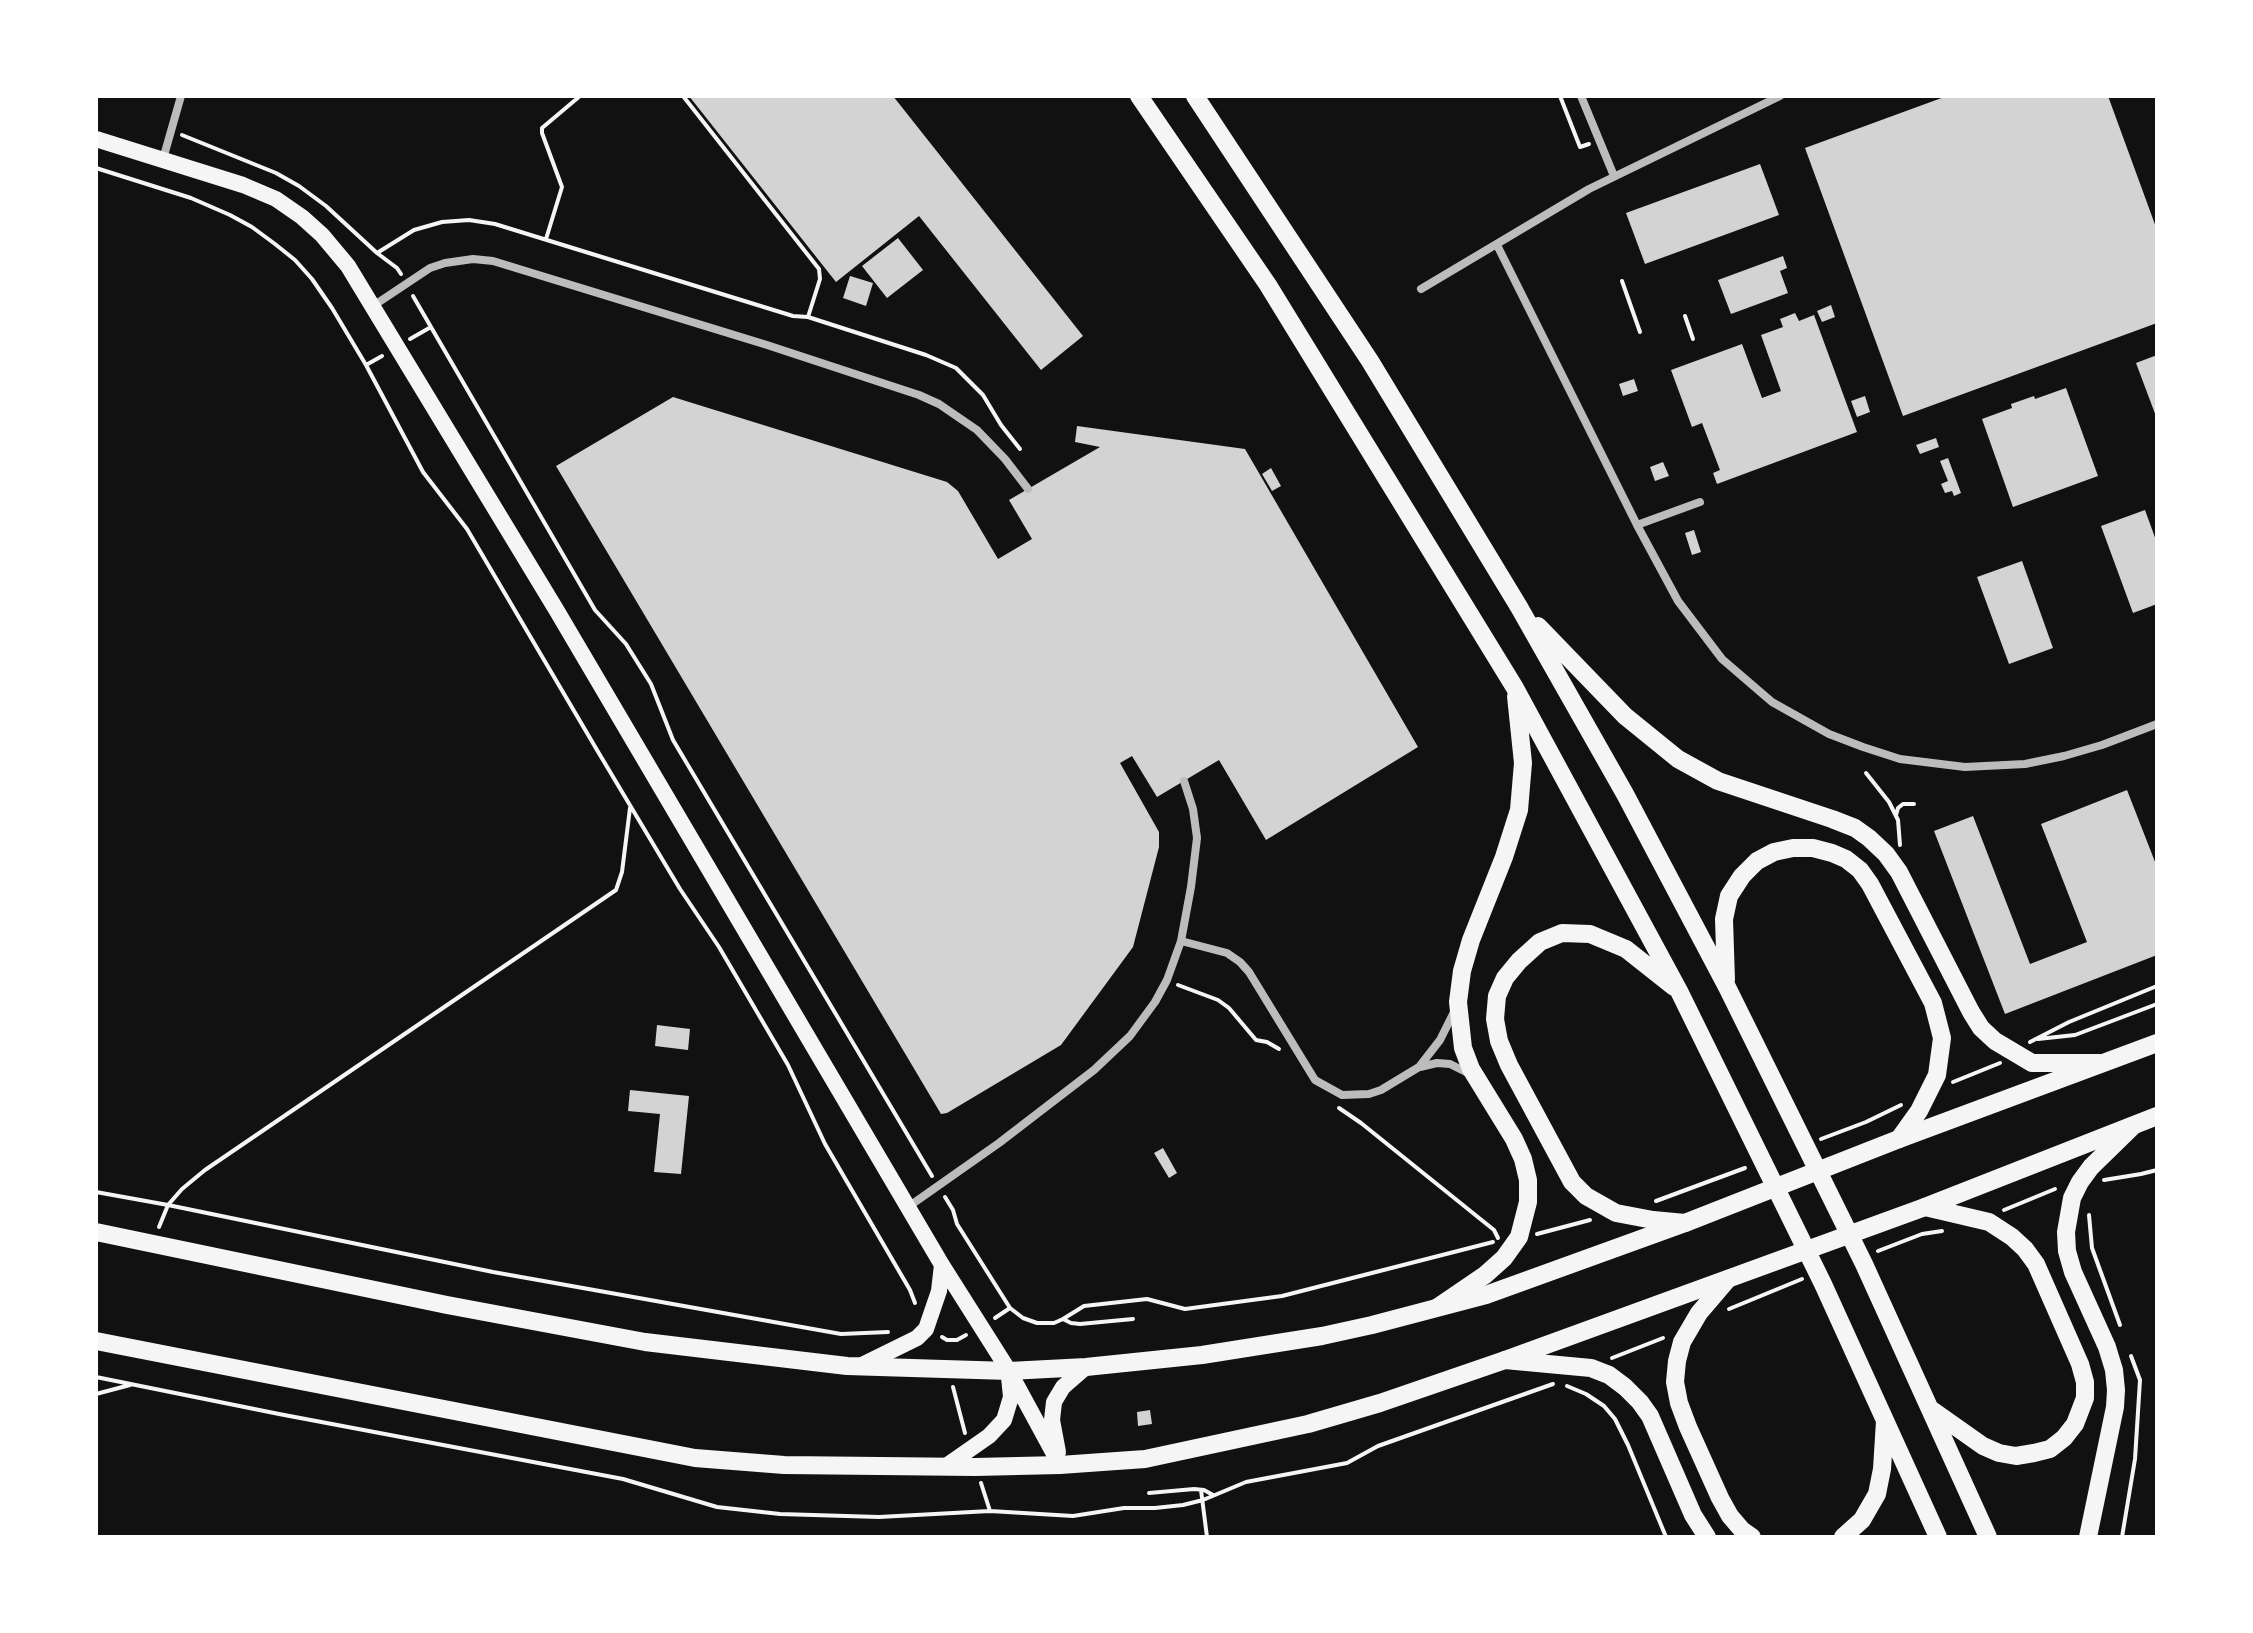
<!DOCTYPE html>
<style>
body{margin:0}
#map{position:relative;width:2253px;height:1633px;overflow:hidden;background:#111;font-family:"Space Grotesk",sans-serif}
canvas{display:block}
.frame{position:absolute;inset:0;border:98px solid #fff;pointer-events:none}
</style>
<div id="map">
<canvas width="2253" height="1633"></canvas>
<div class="frame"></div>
</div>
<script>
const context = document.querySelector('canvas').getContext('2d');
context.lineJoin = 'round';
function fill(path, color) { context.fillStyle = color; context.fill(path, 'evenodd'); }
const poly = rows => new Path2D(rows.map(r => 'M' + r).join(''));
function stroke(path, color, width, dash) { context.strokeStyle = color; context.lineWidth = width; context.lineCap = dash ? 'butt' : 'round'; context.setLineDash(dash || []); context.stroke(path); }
fill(poly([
 [689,96,893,96,1083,336,1041,370,919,216,836,282],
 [1947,96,2108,96,2157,230,2157,323,1903,416,1805,148],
 [1760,164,1779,215,1645,264,1626,213],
 [898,238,923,270,887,298,862,266],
 [1783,256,1787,268,1780,271,1788,293,1731,314,1718,280],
 [850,276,873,283,866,306,843,298],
 [1831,305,1835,317,1822,322,1817,311],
 [1795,313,1799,321,1814,315,1857,432,1717,484,1713,473,1720,470,1702,423,1692,427,1671,370,1742,344,1762,398,1781,391,1761,335,1783,327,1780,319],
 [2157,355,2157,419,2136,363],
 [1634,379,1638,391,1623,396,1619,384],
 [2066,388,2098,476,2013,507,1982,419,2012,408,2011,404,2034,396,2035,399],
 [1865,396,1870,412,1857,417,1851,401],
 [673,397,947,482,958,491,998,559,1032,539,1009,500,1100,447,1075,442,1077,426,1245,449,1418,747,1266,840,1219,760,1157,797,1132,756,1120,763,1159,832,1159,847,1133,947,1061,1045,947,1113,941,1114,556,466],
 [1936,438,1939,447,1920,454,1916,445],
 [1948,458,1961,493,1954,496,1952,491,1945,493,1941,484,1948,481,1940,461],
 [1663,462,1669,476,1655,481,1650,467],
 [1271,468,1281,486,1272,491,1262,474],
 [2145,510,2157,543,2157,604,2133,613,2101,526],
 [1694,530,1701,552,1692,555,1685,533],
 [2022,561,2053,648,2009,664,1977,577],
 [2127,790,2157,867,2157,955,2005,1014,1934,831,1973,816,2030,964,2087,942,2041,824],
 [657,1025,690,1029,688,1050,655,1046],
 [630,1090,689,1096,681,1174,654,1172,660,1114,628,1111],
 [1163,1148,1177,1173,1169,1178,1154,1153],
 [1150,1410,1152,1424,1138,1426,1137,1412]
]), '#d3d3d3');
stroke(poly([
 [1560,96,1580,147,1589,144],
 [182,135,276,173,299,186,326,206,377,253,397,268,401,274],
 [96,168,191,198,230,215,252,227,275,244,295,260,312,279,332,308,366,365,423,472,467,529,597,750,680,889,719,947,788,1065,825,1144,910,1290,915,1303],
 [546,239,562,187,542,133,542,128,580,96],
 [377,253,414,230,442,222,469,220,495,224,793,316,808,317,820,279,819,269,683,96],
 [1622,281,1640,332],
 [413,296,595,610,626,644,651,684,673,740,932,1176],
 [1685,316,1693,339],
 [808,317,926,355,956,368,983,395,1001,425,1020,449],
 [410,339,431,327],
 [366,365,382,356],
 [1866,773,1889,802,1898,820,1900,845],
 [1896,815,1898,808,1903,804,1914,804],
 [1178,985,1218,1000,1229,1008,1256,1040,1267,1042,1279,1049],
 [2038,1039,2075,1035,2157,1004],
 [2030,1042,2069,1022,2157,986],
 [1953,1082,2000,1063],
 [1339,1108,1361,1123,1494,1230,1498,1238],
 [1821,1139,1866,1122,1901,1105],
 [2104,1180,2141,1174,2157,1170],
 [96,1192,168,1205,493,1272,841,1334,888,1332],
 [945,1197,953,1210,957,1224,1010,1308],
 [1656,1201,1745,1168],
 [2004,1210,2055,1189],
 [2089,1215,2092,1248,2120,1325],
 [159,1227,168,1205,182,1189,205,1170,616,890,622,872,630,808],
 [1537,1234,1590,1220],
 [1878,1251,1922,1234,1942,1231],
 [1729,1309,1802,1279],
 [995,1318,1010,1308,1023,1318,1037,1323,1054,1323,1063,1319,1084,1306,1147,1299,1185,1309,1282,1296,1493,1242],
 [1063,1319,1071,1323,1080,1324,1133,1319],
 [942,1337,947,1340,957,1340,966,1335],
 [1612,1358,1663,1338],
 [96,1377,279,1414,623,1479,717,1507,780,1514,879,1517,990,1511,1073,1516,1124,1508,1155,1508,1183,1505,1203,1500,1246,1482,1347,1463,1378,1446,1553,1384],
 [1567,1386,1586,1394,1604,1406,1615,1419,1628,1445,1666,1537],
 [953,1387,965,1433],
 [96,1394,130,1385],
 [981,1483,990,1511],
 [1201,1490,1207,1537],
 [1149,1493,1194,1489,1204,1490,1213,1495],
 [2122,1537,2135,1459,2140,1380,2131,1356]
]), '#f5f5f5', 4);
stroke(poly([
 [1581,96,1614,176],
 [163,159,181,96],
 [1497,245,1637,525,1678,601,1722,659,1772,702,1829,734,1863,747,1900,759,1965,767,2025,764,2064,756,2102,745,2157,724],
 [1421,289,1589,189,1780,96],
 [373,306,430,268,445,263,473,259,493,261,767,345,919,395,939,404,977,430,1005,459,1028,489],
 [1637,525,1700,502],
 [1181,941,1227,953,1240,962,1249,972,1315,1080,1342,1095,1369,1094,1381,1090,1419,1067,1440,1040,1455,1010],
 [1420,1067,1437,1063,1450,1064,1468,1073],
 [908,1207,999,1143,1094,1070,1130,1036,1155,1002,1167,980,1181,941,1191,887,1197,838,1193,809,1184,781]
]), '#bcbcbc', 8);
stroke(poly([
 [96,139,243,185,276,199,302,217,322,235,348,266,557,611,942,1265,1009,1371,1060,1465],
 [860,1366,917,1338,926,1329,939,1291,942,1265],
 [1058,1452,1052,1420,1054,1402,1063,1387,1086,1367],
 [946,1466,989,1436,1004,1420,1011,1397,1009,1377]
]), '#f5f5f5', 16);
stroke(poly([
 [96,1232,447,1305,645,1342,847,1366,1009,1371,1086,1367,1202,1355,1322,1336,1372,1325,1486,1295,1685,1223,1899,1139,2157,1043],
 [96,1341,695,1458,784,1465,975,1467,1060,1465,1145,1459,1308,1424,1380,1403,1505,1360,1925,1207,2157,1116]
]), '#f5f5f5', 18);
stroke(poly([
 [1139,96,1268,285,1515,688,1679,991,1823,1284,1938,1537],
 [1195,96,1370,361,1519,607,1625,794,1727,987,1864,1264,1988,1537],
 [1538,626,1625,716,1678,759,1718,781,1832,819,1855,828,1869,838,1886,854,1899,872,1971,1012,1981,1028,1995,1041,2032,1063,2100,1063],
 [1726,980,1724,919,1729,896,1742,876,1757,861,1774,852,1793,848,1813,848,1832,853,1846,859,1860,870,1870,884,1933,1003,1942,1038,1937,1075,1919,1111,1899,1139],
 [1674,987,1626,949,1590,934,1562,933,1540,942,1519,961,1505,978,1497,996,1495,1019,1499,1041,1509,1065,1572,1182,1586,1196,1616,1213,1653,1220,1685,1223],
 [1925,1207,1989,1222,2012,1237,2025,1249,2036,1264,2080,1364,2085,1382,2085,1398,2075,1424,2064,1438,2050,1449,2034,1453,2016,1456,1999,1453,1983,1446,1932,1410],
 [1728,1279,1699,1313,1682,1342,1677,1361,1675,1382,1679,1403,1688,1427,1720,1498,1730,1516,1742,1530,1752,1537],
 [1438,1307,1485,1275,1504,1258,1519,1237,1528,1202,1528,1180,1523,1159,1514,1139,1471,1069,1463,1048,1458,1002,1462,971,1471,940,1504,857,1519,810,1523,763,1516,696],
 [1505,1360,1591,1368,1609,1375,1625,1387,1640,1402,1650,1416,1693,1515,1707,1537],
 [1843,1537,1862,1520,1877,1494,1882,1469,1885,1421],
 [2088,1537,2115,1407,2116,1390,2114,1370,2107,1347,2073,1272,2067,1251,2066,1232,2072,1198,2080,1182,2091,1167,2133,1126]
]), '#f5f5f5', 18);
</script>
